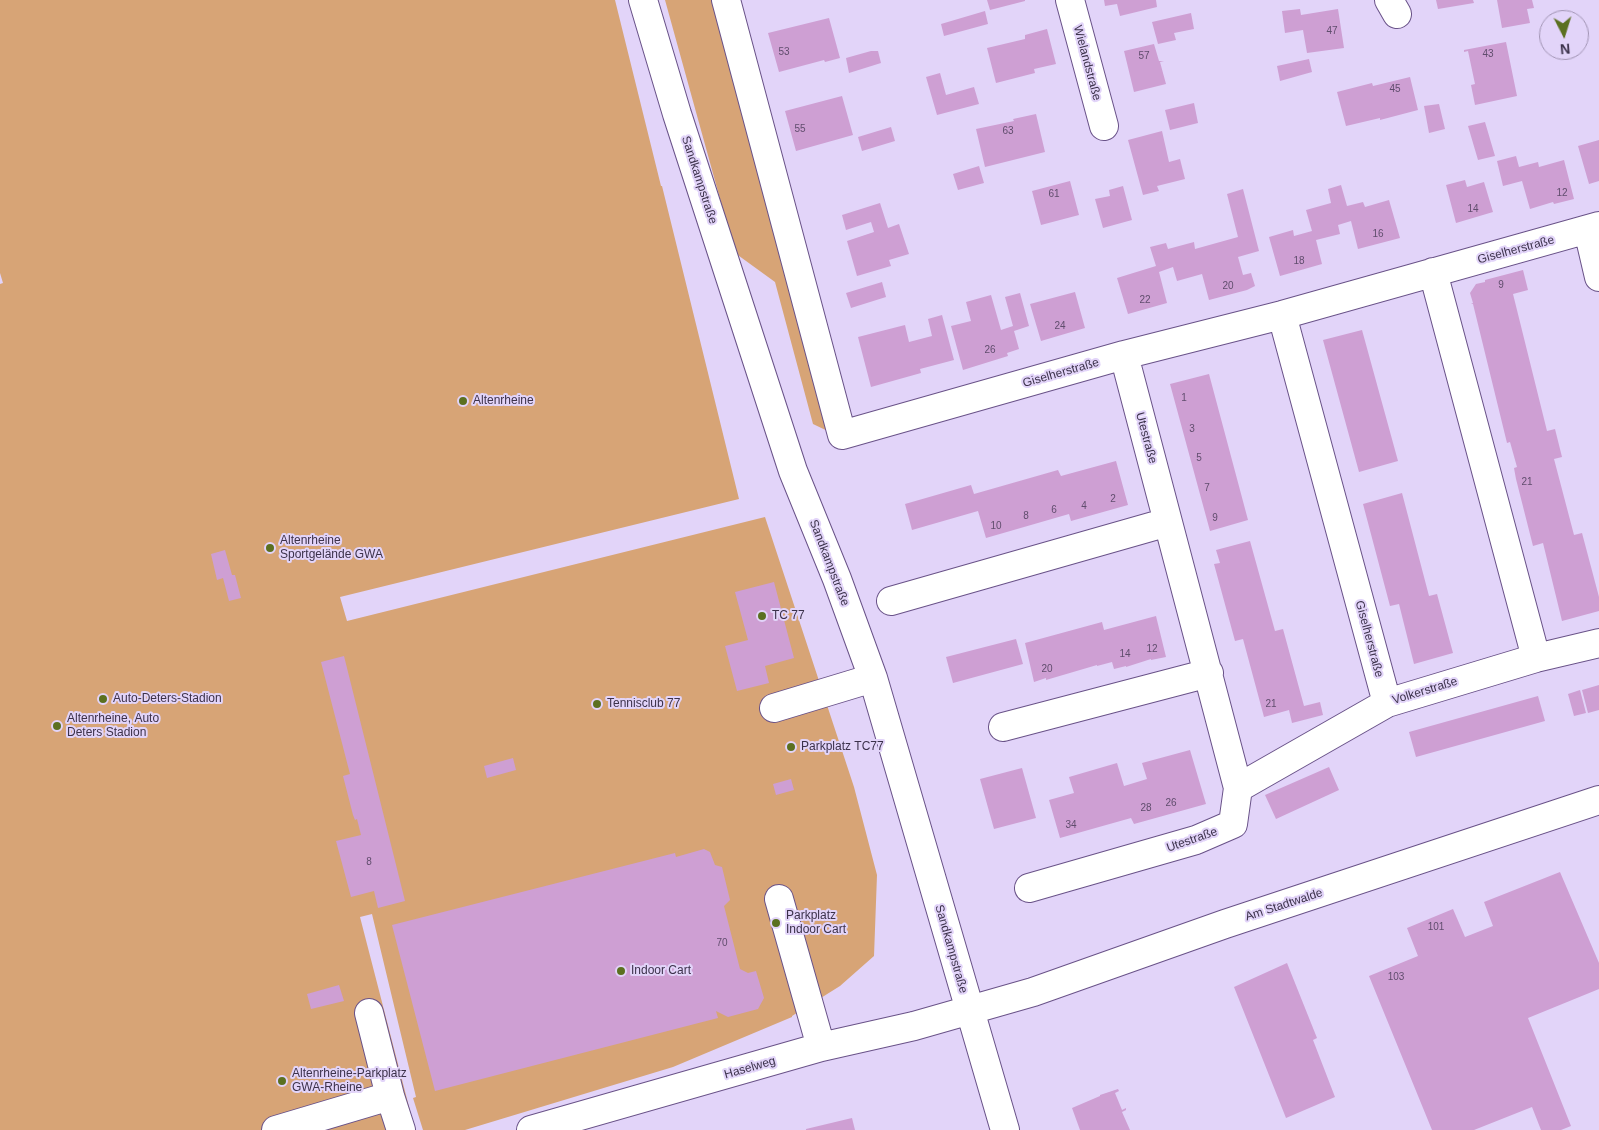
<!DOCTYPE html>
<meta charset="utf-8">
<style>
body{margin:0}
#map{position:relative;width:1599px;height:1130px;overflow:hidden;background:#e2d4f9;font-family:Arial,sans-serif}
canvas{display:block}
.north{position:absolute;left:1539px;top:10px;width:50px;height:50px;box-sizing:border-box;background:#e2d4f9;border:1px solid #a093b3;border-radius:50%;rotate:175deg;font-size:14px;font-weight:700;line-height:20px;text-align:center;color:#3c324b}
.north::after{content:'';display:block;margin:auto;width:18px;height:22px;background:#5b7020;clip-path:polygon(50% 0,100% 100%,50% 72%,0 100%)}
</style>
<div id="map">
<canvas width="1599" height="1130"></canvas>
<div class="north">N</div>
</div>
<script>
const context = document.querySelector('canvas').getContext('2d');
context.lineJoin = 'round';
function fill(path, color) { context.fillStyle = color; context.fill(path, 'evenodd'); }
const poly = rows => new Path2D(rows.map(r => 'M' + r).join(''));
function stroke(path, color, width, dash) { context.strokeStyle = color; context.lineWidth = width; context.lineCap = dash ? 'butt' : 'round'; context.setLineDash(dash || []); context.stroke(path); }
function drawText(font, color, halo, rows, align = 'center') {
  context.font = font + ' Arial,sans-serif'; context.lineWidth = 4; context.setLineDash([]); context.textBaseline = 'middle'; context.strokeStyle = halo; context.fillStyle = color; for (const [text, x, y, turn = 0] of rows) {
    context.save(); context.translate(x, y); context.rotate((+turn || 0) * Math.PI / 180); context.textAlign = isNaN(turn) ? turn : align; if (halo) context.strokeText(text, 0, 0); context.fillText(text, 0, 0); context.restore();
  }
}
fill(poly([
 [0,0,615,0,661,186,662,186,739,499,340,597,347,621,765,517,854,787,877,875,874,956,840,986,792,1016,792,1017,673,1067,465,1130,423,1130,413,1098,416,1097,372,914,360,917,415,1130,0,1130,0,284,3,283,0,273],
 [665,0,716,0,836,435,813,424,775,282,735,253]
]), '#d7a476');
fill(poly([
 [987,0,1025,0,1025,1,990,10],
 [1104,0,1156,0,1157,7,1120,16,1117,4,1105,6],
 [1436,0,1473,0,1474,3,1438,9],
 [1497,0,1532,0,1534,8,1527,9,1530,23,1502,28],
 [1300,9,1301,15,1338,9,1344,48,1307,53,1303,30,1285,33,1282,11],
 [985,11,988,24,944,36,941,24],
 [1191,13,1194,29,1174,33,1176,40,1158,44,1152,22],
 [829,18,840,58,825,62,824,60,779,72,768,33],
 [1047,29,1056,64,1034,69,1035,73,996,83,987,48,1025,39,1025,35],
 [1506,42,1517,96,1475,105,1471,85,1475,84,1468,51,1464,52,1464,50],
 [1154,44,1159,61,1164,61,1160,62,1166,84,1134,92,1124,51],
 [871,51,878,51,881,63,849,73,846,58],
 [1309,59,1312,72,1280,81,1277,66],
 [940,73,946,95,974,87,979,104,937,115,926,77],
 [1410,77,1418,110,1380,120,1380,118,1346,126,1337,92,1372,83,1373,86],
 [842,96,853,135,796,151,785,111],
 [1194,103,1198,123,1170,130,1165,110],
 [1439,104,1445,129,1429,133,1424,106],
 [1036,114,1045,152,985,167,976,129,1014,121,1013,119],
 [1485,122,1495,156,1478,160,1468,126],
 [891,127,895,141,862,151,858,137],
 [1162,131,1169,162,1180,159,1185,179,1157,186,1159,191,1143,195,1128,140],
 [1599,140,1599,181,1589,184,1578,146],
 [1516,156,1519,167,1538,162,1539,167,1564,160,1574,199,1554,204,1553,202,1530,209,1522,181,1503,186,1497,161],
 [979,166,984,183,958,190,953,174],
 [1465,180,1467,187,1484,182,1493,212,1456,223,1446,185],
 [1070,181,1079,215,1041,225,1032,191],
 [1341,185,1347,206,1363,202,1365,207,1389,200,1400,238,1358,249,1351,221,1338,225,1340,234,1316,240,1322,264,1280,276,1269,237,1293,230,1294,236,1312,231,1306,210,1331,203,1328,189],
 [1123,186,1132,220,1103,228,1095,199,1110,196,1109,190],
 [1243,189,1259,251,1238,257,1243,275,1251,273,1255,286,1247,290,1209,300,1202,274,1177,281,1173,267,1159,272,1167,303,1128,314,1117,278,1156,266,1150,247,1166,243,1168,249,1194,242,1195,249,1238,237,1227,194],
 [880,203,888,228,899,224,909,254,889,260,891,266,857,276,847,241,874,232,871,222,846,230,842,215],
 [1523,270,1528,290,1513,294,1547,431,1555,429,1562,457,1554,459,1574,535,1582,533,1599,597,1599,611,1562,621,1543,543,1533,546,1516,479,1514,468,1517,467,1510,442,1507,443,1473,304,1471,304,1473,303,1470,293,1476,284,1485,282,1485,280],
 [882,282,886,297,851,308,846,293],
 [1075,292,1085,328,1041,341,1030,304],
 [1020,293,1029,326,1014,331,1019,349,1007,353,1008,356,963,370,951,326,971,321,966,302,991,295,1001,330,1013,326,1005,297],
 [942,315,954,360,920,369,921,373,871,387,858,337,905,325,909,342,932,336,928,319],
 [1362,330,1398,461,1359,472,1323,340],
 [1209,374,1248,520,1210,531,1170,384],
 [1116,461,1128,505,1071,521,1069,514,986,538,978,511,912,530,905,504,971,485,974,494,1058,470,1061,476],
 [1402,493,1429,596,1437,594,1453,653,1414,664,1399,604,1390,606,1363,504],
 [1250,541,1275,631,1283,629,1304,706,1320,702,1323,715,1292,723,1289,710,1264,717,1243,639,1235,641,1214,564,1220,563,1216,550],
 [225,550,232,575,235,575,241,598,229,601,223,578,217,580,211,554],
 [774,582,794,658,765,666,769,683,737,691,725,646,748,640,735,592],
 [1156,616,1166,657,1151,660,1151,659,1126,667,1126,666,1114,669,1112,662,1097,666,1097,665,1046,680,1046,678,1034,682,1025,643,1102,622,1104,630],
 [1016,639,1023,664,953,683,946,657],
 [344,656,405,901,378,908,374,891,351,897,336,841,361,835,357,819,355,820,353,815,343,776,350,774,321,662],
 [1599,685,1599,710,1588,713,1582,690],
 [1580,690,1586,713,1574,716,1568,694],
 [1538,696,1545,721,1416,757,1409,732],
 [1190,750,1206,804,1134,824,1131,818,1060,838,1049,800,1074,793,1069,777,1117,763,1124,786,1147,779,1142,763],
 [513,758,516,770,487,778,484,766],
 [1329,767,1339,790,1276,819,1265,795],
 [1022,768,1036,818,994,829,980,779],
 [791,779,794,790,776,795,773,784],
 [704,849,710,852,715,865,722,867,730,900,724,906,740,969,748,973,756,971,764,998,758,1009,728,1017,716,1011,718,1018,435,1091,392,925,675,853,676,857],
 [1560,872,1599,963,1599,989,1528,1018,1571,1126,1561,1130,1541,1130,1532,1107,1474,1130,1432,1130,1369,976,1418,956,1407,928,1453,909,1465,937,1493,926,1484,902],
 [1287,963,1317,1038,1313,1040,1335,1097,1286,1118,1234,987],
 [339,985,344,1001,311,1009,307,994],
 [1118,1089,1119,1091,1115,1093,1122,1110,1126,1108,1126,1110,1122,1112,1130,1130,1080,1130,1072,1108,1100,1096,1100,1095],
 [852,1118,855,1130,806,1130,806,1129]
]), '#ce9fd3');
const minor = poly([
 [643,0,677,114,793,471,837,579,873,678,1005,1130],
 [726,0,842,435,1124,355,1282,315,1599,226],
 [1070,0,1104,126],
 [1389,0,1397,14],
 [1588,230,1599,277],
 [1433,272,1536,658],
 [1282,315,1387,703],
 [891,601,1168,522],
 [774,708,873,678],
 [1003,727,1209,673],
 [1238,788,1387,703,1536,658,1599,643],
 [1029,888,1196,840,1233,824,1238,788,1124,355],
 [779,899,821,1047],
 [369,1013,390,1096],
 [276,1130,390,1096,401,1130],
 [531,1130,821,1047,914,1026,1033,992,1225,924,1599,800]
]);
stroke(minor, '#695288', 30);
stroke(minor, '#fff', 28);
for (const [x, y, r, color] of [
 [463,401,5,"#5b7020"],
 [270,548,5,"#5b7020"],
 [762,616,5,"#5b7020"],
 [103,699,5,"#5b7020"],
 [597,704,5,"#5b7020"],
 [57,726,5,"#5b7020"],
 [791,747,5,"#5b7020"],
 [776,923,5,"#5b7020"],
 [621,971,5,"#5b7020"],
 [282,1081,5,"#5b7020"]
]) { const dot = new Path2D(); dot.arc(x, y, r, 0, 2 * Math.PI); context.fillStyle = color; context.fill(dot); stroke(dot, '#e2d4f9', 2); }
drawText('10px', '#604d6d', null, [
 ["47",1332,31],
 ["53",784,52],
 ["43",1488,54],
 ["57",1144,56],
 ["45",1395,89],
 ["55",800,129],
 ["63",1008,131],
 ["12",1562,193],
 ["61",1054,194],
 ["14",1473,209],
 ["16",1378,234],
 ["18",1299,261],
 ["9",1501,285],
 ["20",1228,286],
 ["22",1145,300],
 ["24",1060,326],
 ["26",990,350],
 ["1",1184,398],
 ["3",1192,429],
 ["5",1199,458],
 ["21",1527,482],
 ["7",1207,488],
 ["2",1113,499],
 ["4",1084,506],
 ["6",1054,510],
 ["8",1026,516],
 ["9",1215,518],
 ["10",996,526],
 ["12",1152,649],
 ["14",1125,654],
 ["20",1047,669],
 ["21",1271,704],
 ["26",1171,803],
 ["28",1146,808],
 ["34",1071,825],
 ["8",369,862],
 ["101",1436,927],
 ["70",722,943],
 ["103",1396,977]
]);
drawText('12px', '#3c324b', '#e2d4f9', [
 ["Wielandstraße",1087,63,75],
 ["Sandkampstraße",699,180,72],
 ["Giselherstraße",1516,250,-15],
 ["Giselherstraße",1061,373,-16],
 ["Utestraße",1146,438,75],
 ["Sandkampstraße",829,563,69],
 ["Giselherstraße",1369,639,75],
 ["Volkerstraße",1425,691,-17],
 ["Utestraße",1192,840,-19],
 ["Am Stadtwalde",1284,905,-18],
 ["Sandkampstraße",951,949,74],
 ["Haselweg",750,1068,-16]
]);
drawText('12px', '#3c324b', '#e2d4f9', [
 ["Altenrheine",473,401],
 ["Altenrheine",280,541],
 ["Sportgelände GWA",280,555],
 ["TC 77",772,616],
 ["Auto-Deters-Stadion",113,699],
 ["Tennisclub 77",607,704],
 ["Altenrheine, Auto",67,719],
 ["Deters Stadion",67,733],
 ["Parkplatz TC77",801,747],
 ["Parkplatz",786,916],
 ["Indoor Cart",786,930],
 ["Indoor Cart",631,971],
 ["Altenrheine-Parkplatz",292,1074],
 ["GWA-Rheine",292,1088]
], 'left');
</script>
